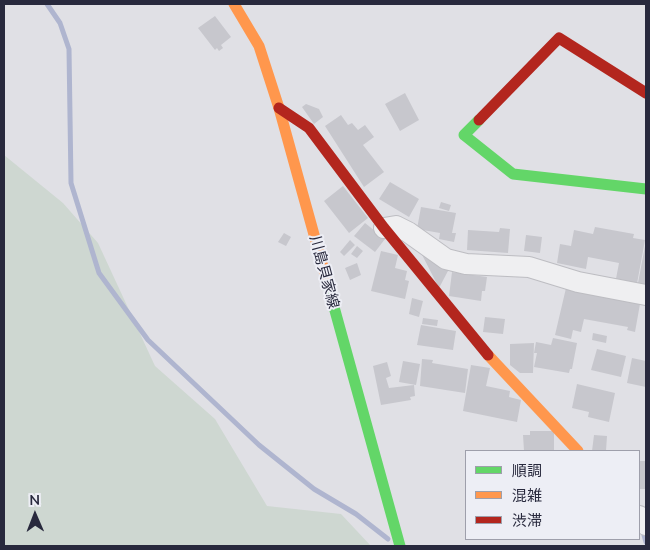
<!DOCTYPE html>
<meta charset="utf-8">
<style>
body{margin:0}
#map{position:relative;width:650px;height:550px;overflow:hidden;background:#e0e0e5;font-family:Mulish,"Noto Sans JP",sans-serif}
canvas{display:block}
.frame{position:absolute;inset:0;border:5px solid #28293d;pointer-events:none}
.legend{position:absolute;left:465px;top:450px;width:175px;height:90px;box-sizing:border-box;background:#edeef5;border:1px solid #9e9fab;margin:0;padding:6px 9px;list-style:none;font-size:15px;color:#28293d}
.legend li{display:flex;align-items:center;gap:10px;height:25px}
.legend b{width:25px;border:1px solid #9e9fab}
.north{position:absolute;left:10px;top:490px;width:50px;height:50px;-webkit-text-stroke:4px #edeef5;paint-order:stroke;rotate:359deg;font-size:14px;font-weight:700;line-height:20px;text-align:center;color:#28293d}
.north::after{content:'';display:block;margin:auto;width:18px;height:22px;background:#28293d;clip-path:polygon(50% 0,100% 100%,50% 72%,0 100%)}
</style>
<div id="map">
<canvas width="650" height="550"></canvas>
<div class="frame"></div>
<ul class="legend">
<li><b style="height:6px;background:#63d668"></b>順調</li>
<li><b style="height:6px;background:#ff974d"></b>混雑</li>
<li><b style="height:6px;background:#b3261e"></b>渋滞</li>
</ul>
<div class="north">N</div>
</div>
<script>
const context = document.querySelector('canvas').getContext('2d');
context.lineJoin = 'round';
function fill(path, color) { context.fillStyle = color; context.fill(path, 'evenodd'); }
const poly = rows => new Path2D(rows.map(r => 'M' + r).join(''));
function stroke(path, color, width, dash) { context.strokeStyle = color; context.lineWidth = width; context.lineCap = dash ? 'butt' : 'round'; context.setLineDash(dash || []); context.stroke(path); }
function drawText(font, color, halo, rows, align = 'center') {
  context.font = font + ' Mulish,"Noto Sans JP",sans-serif'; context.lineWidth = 4; context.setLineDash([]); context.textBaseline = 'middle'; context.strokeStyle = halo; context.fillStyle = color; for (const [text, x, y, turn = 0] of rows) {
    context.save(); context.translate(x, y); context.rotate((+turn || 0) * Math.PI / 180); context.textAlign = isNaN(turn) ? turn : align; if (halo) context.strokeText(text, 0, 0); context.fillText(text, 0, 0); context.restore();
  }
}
fill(poly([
 [4,155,63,203,98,243,155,366,215,419,267,506,341,514,371,546,4,546]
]), '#ced7d1');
stroke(poly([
 [47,4,60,23,69,49,71,183,99,273,148,340,259,445,314,489,356,514,388,539],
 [646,532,644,535,646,542]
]), '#afb5cf', 5);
fill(poly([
 [215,16,231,37,221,45,223,48,219,51,217,48,215,50,198,28],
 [405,93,419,120,400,131,385,104],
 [306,104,319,109,323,117,314,124,302,107],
 [341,115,348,125,352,123,358,130,365,125,374,137,363,145,384,172,364,187,325,126],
 [390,182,419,199,409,217,379,199],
 [343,186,368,218,349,233,324,201],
 [441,202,451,205,449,211,439,208],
 [421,207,456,213,452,233,456,233,454,242,439,239,440,233,417,229],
 [365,223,385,239,375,252,354,236],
 [595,227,634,234,633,238,645,240,636,289,615,284,619,263,588,257,586,269,557,263,560,244,571,246,574,230,593,234],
 [500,228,510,229,508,253,467,250,468,230,499,232],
 [284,233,291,237,286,246,278,242],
 [526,235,542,237,540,253,524,251],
 [350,240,355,245,344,256,340,252],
 [416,243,449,269,439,288],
 [357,246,363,251,357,258,351,254],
 [645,246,646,246,646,285,638,283],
 [381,251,398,255,395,268,407,271,405,280,409,281,405,299,371,291],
 [357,263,361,275,350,280,345,268],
 [452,272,487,277,485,291,482,291,481,301,449,296],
 [566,288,640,304,635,332,627,330,628,327,584,319,581,332,573,330,571,339,555,335],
 [412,298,423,301,419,317,409,314],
 [485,317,505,319,503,334,483,332],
 [423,318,438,320,437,326,422,324],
 [421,325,456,331,453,350,417,345],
 [593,333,607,336,606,343,592,340],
 [553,338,577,343,572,369,570,369,569,373,534,367,537,353,534,353,536,342,551,345],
 [534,343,533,373,520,373,510,365,510,344],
 [597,349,626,356,621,377,591,370],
 [632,358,646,361,646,387,627,383],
 [422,359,433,360,432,363,468,369,465,393,420,386],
 [403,361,420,364,416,385,399,382],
 [387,362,391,376,386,378,389,388,414,385,415,396,410,397,411,400,381,405,373,366],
 [471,365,490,368,486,386,510,391,509,397,521,400,517,422,463,411],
 [577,384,615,393,609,422,588,417,589,412,572,408],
 [530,431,554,431,554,451,524,451,523,435,530,435],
 [594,435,607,436,606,451,592,451],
 [639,461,646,461,645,489,639,489]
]), '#c7c7cd');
const street = poly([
 [384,228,396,226,408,232,446,259,466,264,529,267,578,282,646,295],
 [639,516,646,525]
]);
stroke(street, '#bdbdc2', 22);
stroke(street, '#efeff1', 20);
stroke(poly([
 [479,120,464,135,513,174,646,189],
 [326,278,400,546]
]), '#63d668', 11);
stroke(poly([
 [234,4,259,46,279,108,326,278],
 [488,355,578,451]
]), '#ff974d', 11);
stroke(poly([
 [279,108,309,128,384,228,488,355],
 [479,120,559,38,646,93]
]), '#b3261e', 11);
drawText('15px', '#28293d', '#edeef5', [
 ["川島貝家線",324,272,75]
]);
</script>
